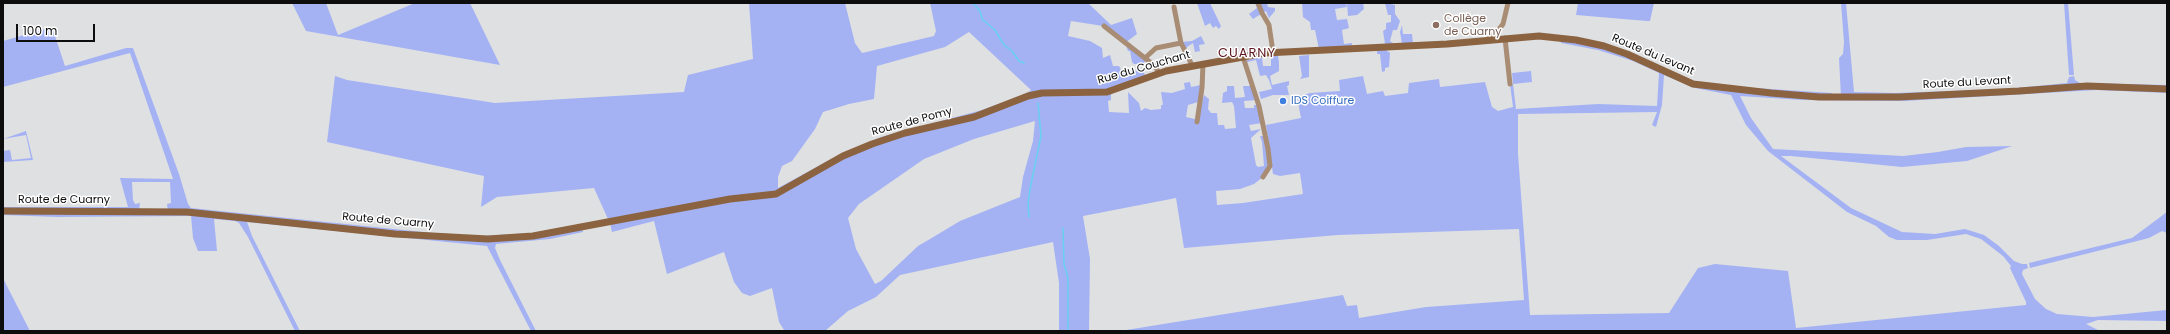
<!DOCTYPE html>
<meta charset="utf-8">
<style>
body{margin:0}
#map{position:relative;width:2170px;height:334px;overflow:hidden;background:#dfe0e2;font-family:Poppins,sans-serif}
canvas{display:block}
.frame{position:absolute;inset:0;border:4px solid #0d0d0e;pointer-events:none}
.scale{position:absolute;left:16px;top:24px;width:79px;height:18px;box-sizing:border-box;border:2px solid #0d0d0e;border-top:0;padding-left:5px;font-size:12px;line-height:14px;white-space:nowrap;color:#0d0d0e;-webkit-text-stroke:3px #fff;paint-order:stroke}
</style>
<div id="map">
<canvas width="2170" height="334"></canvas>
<div class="frame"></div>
<div class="scale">100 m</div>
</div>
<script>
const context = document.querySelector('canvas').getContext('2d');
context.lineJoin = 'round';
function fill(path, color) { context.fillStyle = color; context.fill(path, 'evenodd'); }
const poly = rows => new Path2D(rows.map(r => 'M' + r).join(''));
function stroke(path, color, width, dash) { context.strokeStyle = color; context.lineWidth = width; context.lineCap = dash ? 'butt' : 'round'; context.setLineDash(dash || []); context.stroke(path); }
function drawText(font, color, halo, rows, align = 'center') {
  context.font = font + ' Poppins,sans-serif'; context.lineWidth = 3; context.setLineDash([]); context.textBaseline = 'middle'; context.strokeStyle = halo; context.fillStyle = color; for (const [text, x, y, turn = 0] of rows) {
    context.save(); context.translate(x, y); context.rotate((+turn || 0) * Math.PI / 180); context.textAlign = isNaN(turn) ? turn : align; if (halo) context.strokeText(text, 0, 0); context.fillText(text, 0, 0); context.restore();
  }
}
fill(poly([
 [292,3,326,3,338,35,415,3,470,3,500,65,306,31],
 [749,3,845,3,855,43,862,53,934,36,936,31,930,3,1088,3,1111,25,1132,18,1137,34,1125,43,1103,26,1071,21,1068,36,1090,41,1102,48,1103,58,1110,55,1113,66,1119,66,1122,72,1143,70,1146,78,1111,91,1111,100,1108,101,1109,112,1129,113,1128,92,1139,103,1141,111,1145,108,1151,110,1161,109,1161,105,1163,105,1161,92,1172,93,1185,89,1184,83,1190,82,1191,87,1201,85,1198,102,1188,105,1186,117,1195,119,1197,122,1193,138,1204,95,1209,99,1208,109,1211,113,1217,113,1218,125,1224,125,1225,129,1236,128,1234,106,1232,102,1222,103,1223,93,1227,91,1227,86,1234,86,1235,98,1245,97,1243,86,1251,86,1257,100,1244,101,1245,108,1254,108,1254,105,1258,105,1262,123,1249,125,1251,131,1261,129,1251,138,1256,165,1258,167,1264,166,1262,142,1260,136,1266,136,1270,166,1263,177,1254,184,1240,189,1216,191,1217,205,1243,203,1303,194,1300,173,1280,176,1273,174,1266,125,1301,118,1297,97,1310,93,1340,91,1339,80,1363,76,1367,94,1383,91,1385,96,1408,93,1409,83,1439,79,1440,87,1485,82,1492,107,1498,111,1513,107,1510,84,1513,84,1512,73,1531,71,1532,82,1513,84,1516,109,1598,104,1657,106,1659,73,1633,61,1598,50,1561,43,1561,40,1592,41,1693,84,1832,93,1832,97,1841,97,1839,58,1843,54,1844,42,1841,3,1846,3,1854,92,1895,93,2006,89,2067,83,2069,77,2074,76,2075,80,2080,83,2167,85,2167,93,2097,90,1904,101,1802,100,1740,96,1751,118,1773,149,1903,156,1938,152,1966,147,2012,146,1967,161,1902,167,1791,156,1781,156,1851,208,1902,232,1935,234,1965,229,1984,235,1999,246,2014,261,2022,264,2027,264,2028,268,2023,270,2022,274,2035,299,2046,309,2057,314,2093,317,2167,310,2167,321,2098,320,2086,324,2100,331,1120,331,1343,295,1347,306,1357,305,1359,318,1426,307,1524,300,1519,229,1338,235,1184,248,1176,198,1083,216,1090,259,1089,331,1059,331,1059,283,1053,242,900,275,876,297,848,311,825,331,784,330,779,322,772,288,750,296,742,293,734,282,724,252,667,274,654,221,612,232,610,223,582,228,583,232,550,239,496,244,495,248,500,260,536,331,531,331,487,246,247,222,252,236,300,331,295,331,248,237,239,223,235,221,214,219,217,251,198,251,193,238,191,216,57,217,3,215,3,207,128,207,120,178,173,179,130,53,3,87,3,41,52,27,65,66,126,48,133,48,179,174,188,204,191,208,452,235,480,236,533,233,608,219,594,188,497,197,481,207,484,176,327,142,335,76,347,80,495,103,684,92,688,75,753,59],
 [969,32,1031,90,1026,94,982,110,881,137,835,157,778,188,778,177,782,166,792,161,815,129,823,112,849,104,874,99,877,66,945,47],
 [1664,75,1695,88,1731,95,1746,125,1768,151,1847,212,1876,226,1889,237,1897,240,1927,240,1966,234,1981,239,2003,256,2011,266,2010,268,2026,302,2026,305,1796,328,1788,271,1715,264,1698,268,1669,313,1530,315,1518,154,1518,114,1657,112,1652,125,1656,127,1662,105],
 [1035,121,1033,141,1023,177,1020,197,960,221,930,239,918,246,881,281,875,284,856,249,848,218,859,204,924,159,974,139],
 [132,182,170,182,171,203,167,204,168,212,139,210,140,203,135,204,133,200],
 [1197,3,1210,3,1221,26,1219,29,1216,26,1213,28,1210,23,1205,26],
 [1255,3,1267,3,1268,7,1275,8,1275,11,1269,18,1266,11,1253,19,1249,14,1257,8],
 [1302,3,1346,3,1347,7,1335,9,1337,20,1347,19,1349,28,1342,30,1344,44,1352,43,1352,47,1319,49,1315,30,1311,30,1310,22,1303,17],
 [1347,3,1363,3,1364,9,1357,15,1348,16],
 [1385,3,1395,5,1395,14,1400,21,1397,30,1393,30,1390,41,1394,44,1385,44,1383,31,1386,29,1386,23,1391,22,1391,15,1388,15],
 [1578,3,1654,3,1650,21,1647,21,1576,15],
 [2064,3,2068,3,2074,75,2069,75],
 [1402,25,1403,34,1412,34,1413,43,1402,44,1400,32],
 [1201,36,1205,44,1199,45,1200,51,1195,52,1193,43,1187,47,1187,49,1181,42,1192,41],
 [1126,45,1146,60,1143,64,1134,64,1132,62,1130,51,1128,51],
 [1377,50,1386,50,1390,53,1389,67,1385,68,1385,71,1382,72,1380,54,1377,54],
 [1309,55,1309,77,1300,79,1302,76,1299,56],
 [1271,56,1278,56,1279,62,1279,71,1270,76,1272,85,1289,81,1289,85,1287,86,1289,95,1273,95,1261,99,1259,92,1272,89,1269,80,1266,75,1260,76,1256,60,1247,62,1247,60,1262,57,1263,66,1271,66],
 [26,131,33,160,3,162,3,151,10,150,12,160,31,158,26,135,3,139],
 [2167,212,2167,233,2162,231,2149,238,2030,268,2029,263,2132,238],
 [3,278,10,292,30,331,3,331]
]), '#a4b2f4');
stroke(poly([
 [973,3,980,11,982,19,995,30,1004,45,1012,51,1019,61,1024,63],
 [1029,217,1028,204,1030,189,1041,136,1038,103],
 [1063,228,1064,264,1068,278,1068,331]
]), '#67d0ef', 1.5);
stroke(poly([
 [1258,3,1262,13,1269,25,1273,52],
 [1174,7,1181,43],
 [1104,26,1155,66,1159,73],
 [1505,38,1510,84],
 [1487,40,1497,32,1503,24,1508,3],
 [1243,57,1259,106,1268,149,1270,166,1263,177],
 [1145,58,1156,48,1181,43,1192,65],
 [1197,122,1202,88,1203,64]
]), '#a88c74', 5);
stroke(poly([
 [3,211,187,212,395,234,488,239,533,236,730,199,776,194,843,156,872,144,905,133,974,117,1028,96,1042,93,1107,92,1166,71,1265,53,1447,44,1539,36,1576,40,1604,46,1627,54,1693,84,1771,93,1819,97,1899,97,2019,91,2087,86,2167,89]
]), '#8b6340', 7);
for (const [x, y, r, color] of [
 [1436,25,4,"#8d6e63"],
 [1283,101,4,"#3f7fe0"]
]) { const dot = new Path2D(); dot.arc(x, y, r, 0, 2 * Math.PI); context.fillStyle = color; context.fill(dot); stroke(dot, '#fff', 1.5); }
drawText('11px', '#785e54', '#fff', [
 ["Collège",1444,19],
 ["de Cuarny",1444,32]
], 'left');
drawText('11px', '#0d0d0e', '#fff', [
 ["Route du Levant",1653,55,23],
 ["Rue du Couchant",1144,68,-16],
 ["Route du Levant",1967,83,-3],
 ["Route de Pomy",912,122,-15],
 ["Route de Cuarny",64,200],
 ["Route de Cuarny",388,221,5]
]);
drawText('11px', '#366cbe', '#fff', [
 ["IDS Coiffure",1291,101]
], 'left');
context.letterSpacing = '1px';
drawText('13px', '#5b161e', '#fff', [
 ["CUARNY",1247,54]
]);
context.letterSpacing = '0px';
</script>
